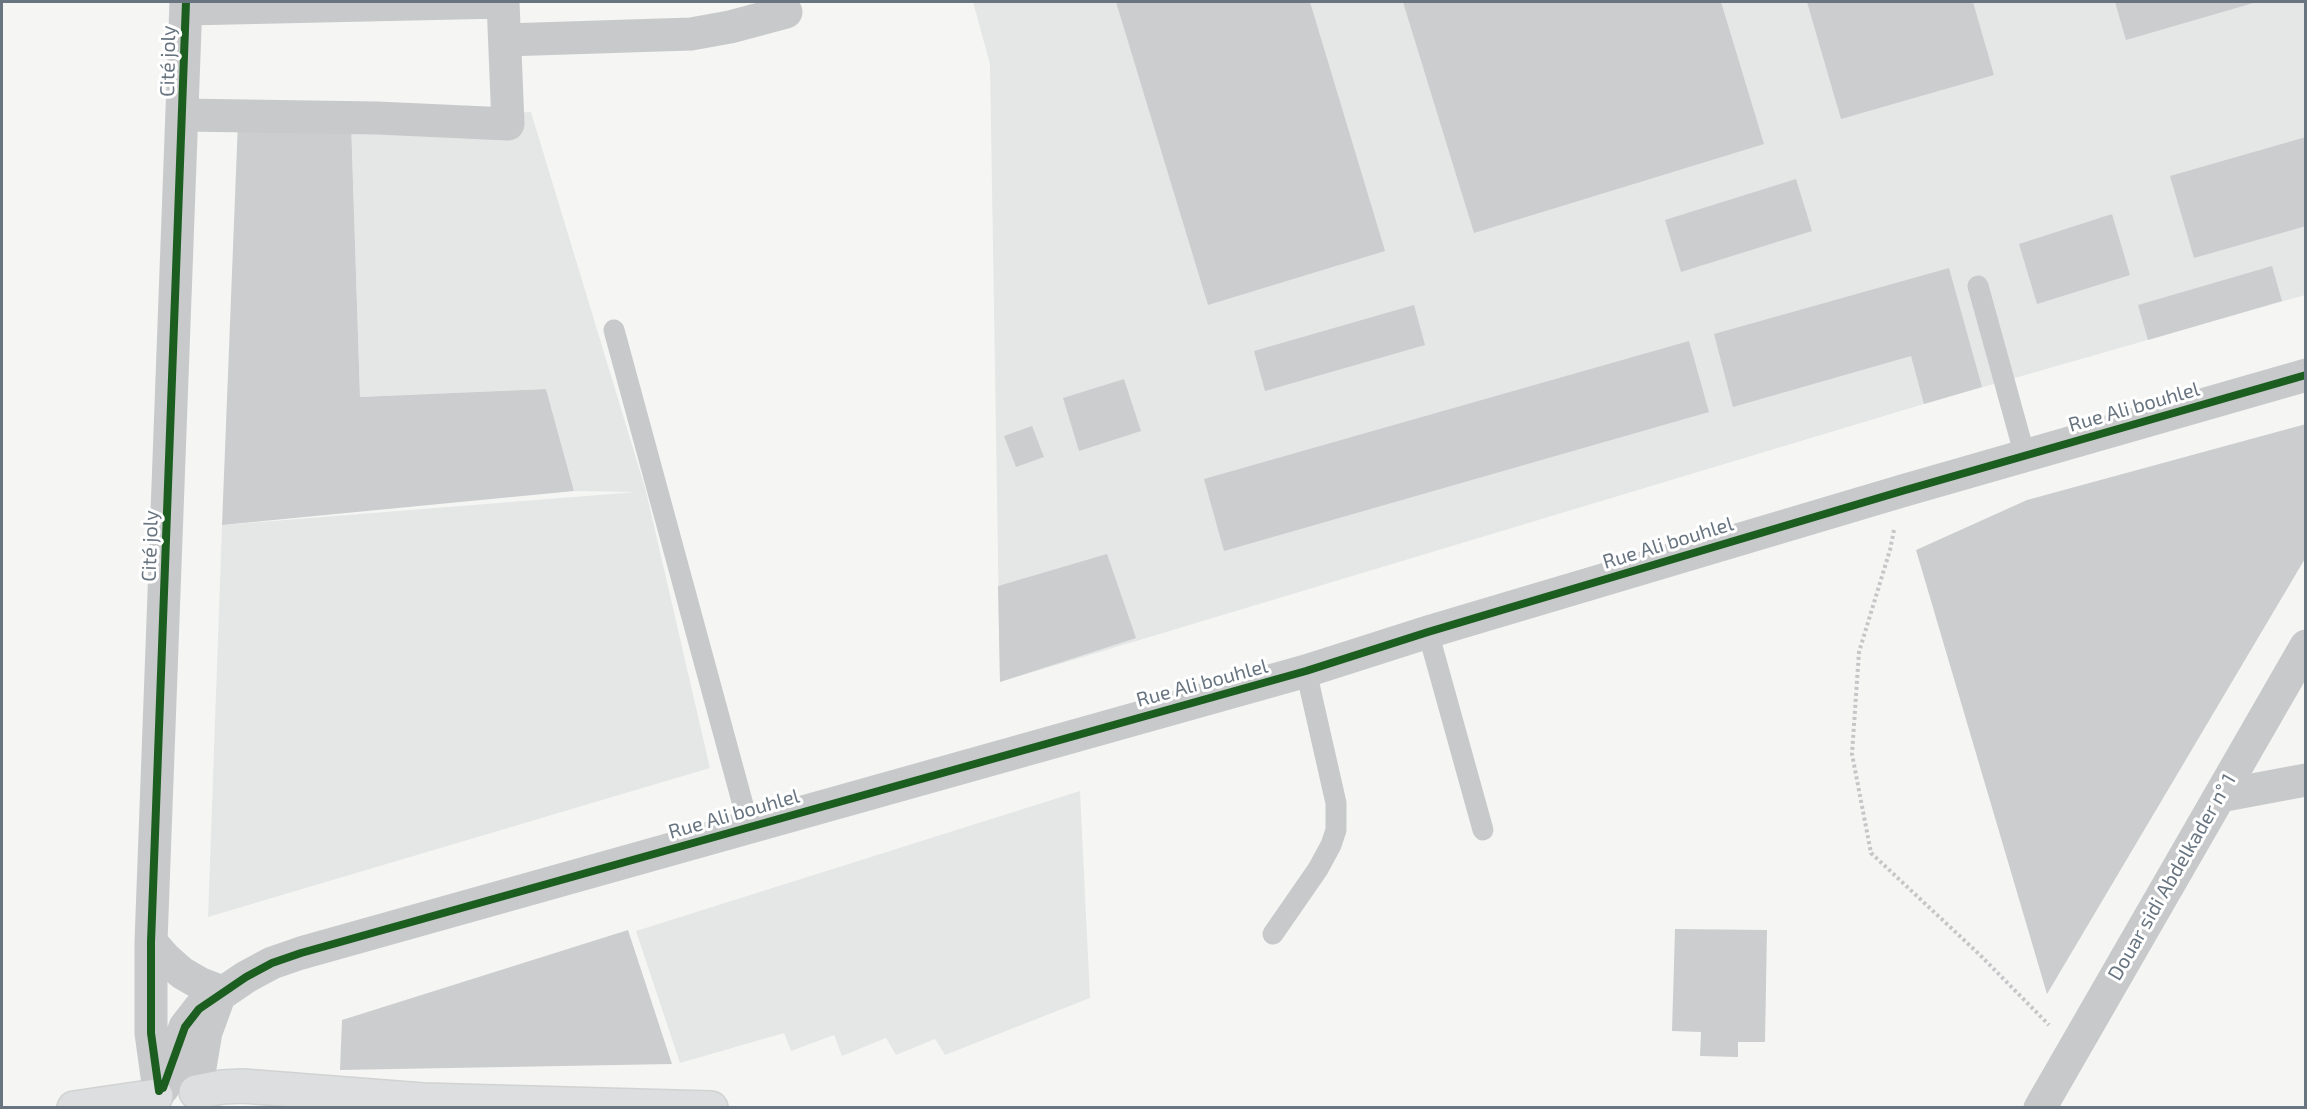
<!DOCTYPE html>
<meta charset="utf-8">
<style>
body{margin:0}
#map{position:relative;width:2307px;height:1109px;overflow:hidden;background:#f5f5f4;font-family:"Exo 2",sans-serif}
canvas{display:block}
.frame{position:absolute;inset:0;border:3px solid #687581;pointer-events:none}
</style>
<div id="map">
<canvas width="2307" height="1109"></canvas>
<div class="frame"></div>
</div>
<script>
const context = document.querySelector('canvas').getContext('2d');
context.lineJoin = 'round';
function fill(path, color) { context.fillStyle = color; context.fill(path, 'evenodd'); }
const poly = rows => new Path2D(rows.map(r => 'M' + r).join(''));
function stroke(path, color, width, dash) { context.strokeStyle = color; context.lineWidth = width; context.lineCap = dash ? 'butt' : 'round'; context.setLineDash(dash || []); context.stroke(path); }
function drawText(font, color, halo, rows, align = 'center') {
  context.font = font + ' "Exo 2",sans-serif'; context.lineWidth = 6; context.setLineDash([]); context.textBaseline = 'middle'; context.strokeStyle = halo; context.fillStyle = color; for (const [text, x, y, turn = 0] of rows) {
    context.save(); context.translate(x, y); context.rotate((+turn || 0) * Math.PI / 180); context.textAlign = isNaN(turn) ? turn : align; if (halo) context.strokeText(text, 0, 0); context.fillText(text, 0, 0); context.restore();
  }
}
fill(poly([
 [973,2,2305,2,2305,295,1924,404,1000,682,990,64],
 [531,112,646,491,710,768,208,917,222,525,636,492,574,491,546,389,360,397,351,121],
 [1080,791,1090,998,945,1055,935,1039,896,1055,886,1038,842,1056,834,1035,791,1051,784,1033,680,1063,636,931]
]), '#e5e7e7');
fill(poly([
 [1116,2,1310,2,1385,251,1208,305],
 [1403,2,1721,2,1764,144,1474,233],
 [1807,2,1973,2,1994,75,1841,119],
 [2115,2,2257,2,2126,40],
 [238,121,351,121,360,397,546,389,574,491,222,525],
 [2306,137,2306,226,2194,258,2170,176],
 [1796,179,1812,231,1681,272,1665,220],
 [2112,214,2130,275,2037,304,2019,244],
 [2272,266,2282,301,2148,340,2138,305],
 [1949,268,1982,387,1924,404,1911,356,1733,407,1714,334],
 [1414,305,1425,345,1265,391,1254,351],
 [1689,341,1709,412,1224,551,1204,479],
 [1124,379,1141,431,1079,451,1063,398],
 [2306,424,2306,557,2047,994,1916,550,2027,500],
 [1032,426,1044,457,1016,467,1004,436],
 [1107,554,1136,638,1000,682,998,586],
 [1675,929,1767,930,1765,1042,1738,1042,1738,1057,1700,1056,1701,1032,1672,1031],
 [628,930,672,1064,340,1070,342,1020]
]), '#cccdce');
const primary = poly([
 [196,1092,222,1087,243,1086,423,1100,711,1108],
 [74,1108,156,1096]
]);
stroke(primary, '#d1d2d2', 36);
stroke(poly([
 [1894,530,1890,550,1859,652,1852,754,1871,853,1980,955,2049,1025]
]), '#c5c6c7', 4, [3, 3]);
stroke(poly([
 [1978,286,2025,456],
 [614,330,749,827],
 [1428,632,1483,830],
 [1273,934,1318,869,1331,845,1336,830,1336,803,1306,671]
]), '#c8c9ca', 21);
stroke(poly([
 [186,9,503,2],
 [505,40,691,34,730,27,786,12],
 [183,115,377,118,508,124,503,2],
 [2220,796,2306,780],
 [151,942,165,958,182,973,201,984,222,992],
 [163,1088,185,1027,199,1009,246,977,272,963,301,953,1306,671,1428,632,1902,491,2306,375],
 [159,1091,151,1033,151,942,186,2],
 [196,1091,206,1032,217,1002]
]), '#c8c9ca', 33);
stroke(poly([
 [2040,1108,2306,646]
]), '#c8c9ca', 33);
stroke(primary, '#dddedf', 33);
stroke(poly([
 [163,1088,185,1027,199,1009,246,977,272,963,301,953,1306,671,1428,632,1902,491,2306,375],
 [159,1091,151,1033,151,942,186,2]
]), '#1b5e20', 8);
drawText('20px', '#687581', '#fff', [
 ["Cité joly",168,61,-89],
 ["Rue Ali bouhlel",2134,407,-16],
 ["Rue Ali bouhlel",1668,543,-17],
 ["Cité joly",150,546,-88],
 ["Rue Ali bouhlel",1202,683,-15],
 ["Rue Ali bouhlel",734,814,-16],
 ["Douar sidi Abdelkader n° 1",2172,877,-60]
]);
</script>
